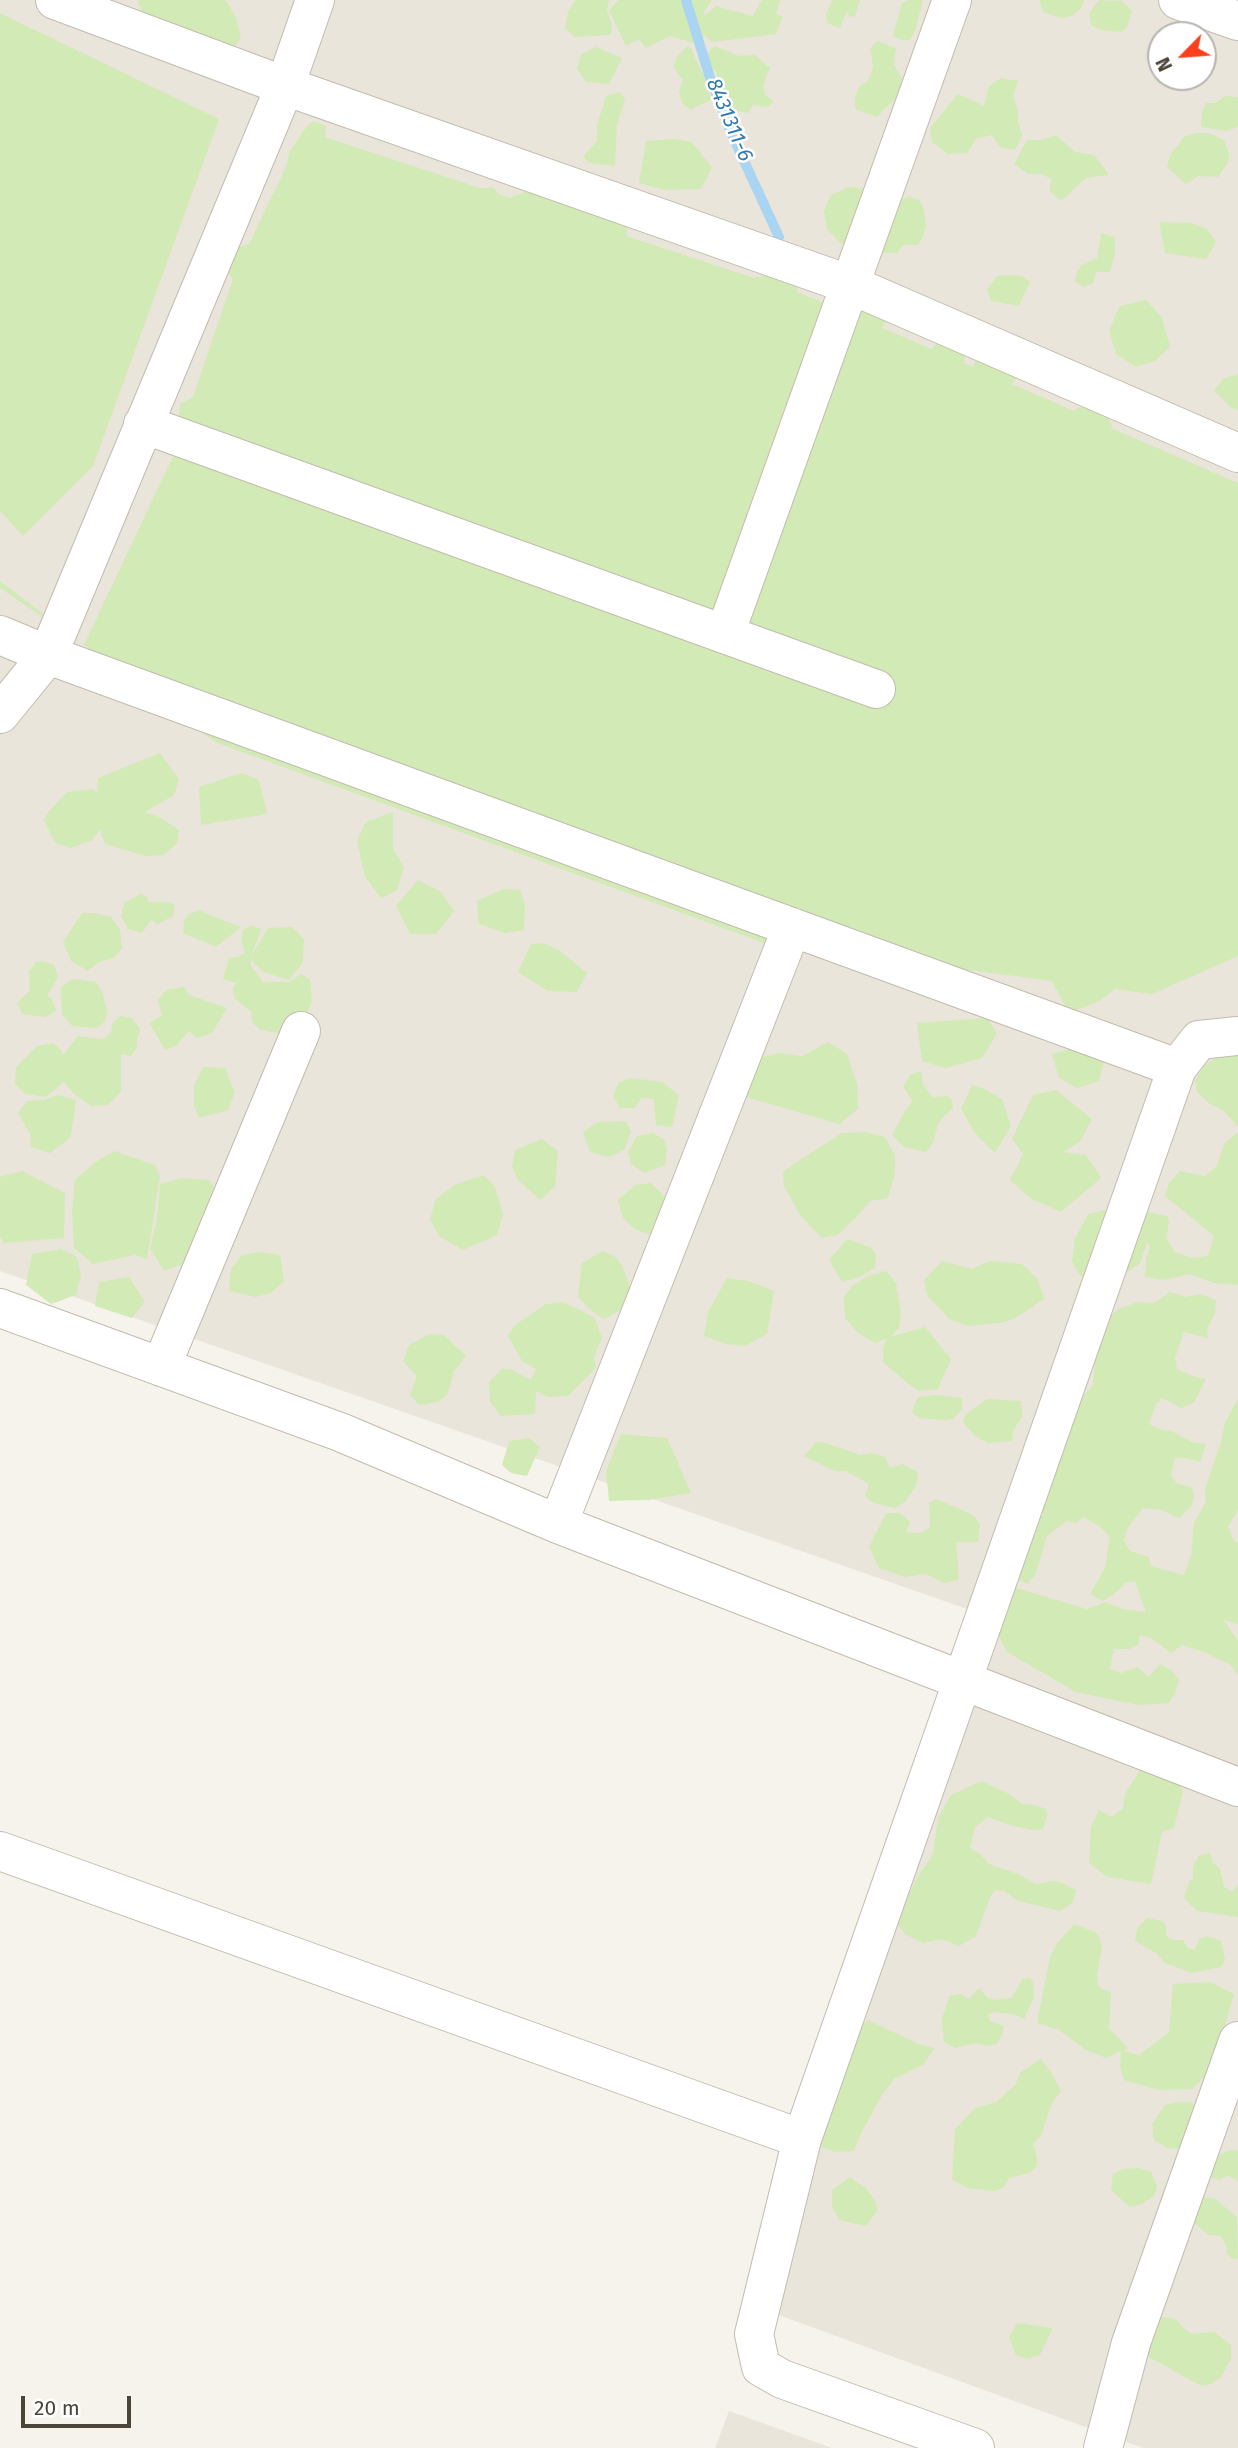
<!DOCTYPE html>
<style>
body{margin:0}
#map{position:relative;width:1238px;height:2448px;overflow:hidden;background:#f6f3ec;font-family:"Fira Sans",sans-serif}
canvas{display:block}
.north{position:absolute;left:1147px;top:21px;width:70px;height:70px;box-sizing:border-box;background:#fff;border:2px solid #b7b4b0;border-radius:50%;rotate:245deg;font-size:19px;font-weight:700;line-height:28px;text-align:center;color:#4b4439}
.north::after{content:'';display:block;margin:auto;width:24px;height:32px;background:#fc3f1d;clip-path:polygon(50% 0,100% 100%,50% 72%,0 100%)}
.scale{position:absolute;left:21px;top:2396px;width:110px;height:32px;box-sizing:border-box;border:4px solid #4b4439;border-top:0;padding-left:9px;font-size:21px;line-height:24px;white-space:nowrap;color:#4b4439;-webkit-text-stroke:5px #fff;paint-order:stroke}
</style>
<div id="map">
<canvas width="1238" height="2448"></canvas>
<div class="north">N</div>
<div class="scale">20 m</div>
</div>
<script>
const context = document.querySelector('canvas').getContext('2d');
context.lineJoin = 'round';
function fill(path, color) { context.fillStyle = color; context.fill(path, 'evenodd'); }
const poly = rows => new Path2D(rows.map(r => 'M' + r).join(''));
function stroke(path, color, width, dash) { context.strokeStyle = color; context.lineWidth = width; context.lineCap = dash ? 'butt' : 'round'; context.setLineDash(dash || []); context.stroke(path); }
function drawText(font, color, halo, rows, align = 'center') {
  context.font = font + ' "Fira Sans",sans-serif'; context.lineWidth = 5; context.setLineDash([]); context.textBaseline = 'middle'; context.strokeStyle = halo; context.fillStyle = color; for (const [text, x, y, turn = 0] of rows) {
    context.save(); context.translate(x, y); context.rotate((+turn || 0) * Math.PI / 180); context.textAlign = isNaN(turn) ? turn : align; if (halo) context.strokeText(text, 0, 0); context.fillText(text, 0, 0); context.restore();
  }
}
fill(poly([
 [0,0,1238,0,1238,2448,1143,2448,743,2302,970,1610,0,1271],
 [1161,35,1203,35,1203,77,1161,77],
 [729,2411,832,2448,715,2448]
]), '#eae5da');
fill(poly([
 [139,0,226,0,236,18,241,38,225,58,153,28,138,4],
 [575,0,609,0,607,10,612,24,611,35,575,37,565,28,568,12],
 [618,0,712,0,704,11,704,16,716,6,753,16,762,0,780,0,776,15,783,16,776,34,712,42,704,35,702,41,693,43,670,36,646,48,639,39,626,46,609,11],
 [832,0,860,0,855,16,849,17,847,11,840,28,827,23,826,15],
 [908,0,923,0,915,31,910,40,902,40,893,36,902,3],
 [1039,0,1084,0,1081,8,1072,16,1061,18,1043,12],
 [1099,0,1122,1,1132,11,1127,27,1121,32,1100,30,1091,25,1089,13],
 [0,13,219,119,93,466,23,536,0,511],
 [877,41,896,48,894,65,902,78,900,94,877,117,855,109,855,97,860,86,868,81,873,66,870,49],
 [689,45,704,76,711,100,690,110,682,103,679,91,683,80,673,67,678,55],
 [715,46,739,56,755,55,770,68,763,85,765,95,774,101,768,107,753,105,748,113,726,109,716,87,717,73,706,60,707,54],
 [596,47,622,58,609,84,586,82,577,69,581,54],
 [1001,78,1018,81,1013,95,1018,112,1018,122,1022,135,1015,150,1000,147,992,135,976,139,967,153,948,154,932,142,930,128,958,94,984,106,989,86],
 [620,92,625,100,617,124,615,166,589,163,583,157,597,141,597,125,606,96],
 [1225,96,1238,97,1238,127,1227,131,1201,127,1202,112,1206,103,1215,103],
 [313,121,326,126,325,137,480,188,494,188,498,194,510,198,545,184,629,219,626,236,754,278,773,274,797,281,797,292,847,312,858,296,893,308,882,328,932,349,944,334,969,340,964,363,972,367,987,344,1022,370,1012,384,1074,411,1080,407,1102,410,1112,425,1111,428,1238,483,1238,956,1152,994,1115,989,1099,1001,1069,1013,1052,981,764,943,215,742,84,645,0,588,0,581,84,645,176,450,180,404,193,397,233,279,226,271,232,249,249,244,286,167,289,153,304,130],
 [1196,133,1209,133,1224,140,1229,153,1228,163,1218,177,1198,176,1186,184,1167,167,1170,155,1184,137],
 [1056,135,1075,152,1094,155,1109,175,1086,178,1061,201,1050,191,1051,179,1042,174,1028,174,1014,164,1027,140,1040,140],
 [674,139,692,142,712,168,701,189,664,190,639,183,646,141],
 [848,187,867,189,859,243,842,244,827,229,824,211,831,195],
 [908,197,918,199,923,206,926,226,923,237,918,245,904,245,897,253,880,253,895,202],
 [1159,222,1191,223,1207,229,1216,242,1206,259,1165,253],
 [1101,233,1115,237,1115,253,1110,272,1096,272,1093,283,1084,287,1075,282,1077,272,1081,266,1097,258],
 [1009,275,1021,276,1030,282,1019,306,991,301,987,290,997,276],
 [1146,300,1162,318,1170,347,1155,361,1136,367,1116,354,1109,330,1120,306],
 [1238,374,1238,410,1231,408,1214,390,1223,379],
 [160,753,179,779,174,795,145,812,159,817,179,830,177,843,164,855,145,856,105,844,100,829,92,840,71,848,55,843,44,820,49,811,67,792,93,789,97,793,98,778],
 [241,773,259,780,267,814,201,825,199,787],
 [393,812,393,848,404,867,397,890,381,898,365,877,357,841,366,822],
 [418,880,441,892,454,911,436,934,410,934,396,906],
 [503,889,520,890,525,905,524,930,505,933,479,924,477,901],
 [140,894,147,896,148,902,167,902,175,905,173,916,158,924,151,920,142,933,128,929,121,916,124,903],
 [200,910,212,916,241,927,216,947,183,933,184,921,189,914],
 [82,913,95,913,111,917,120,930,122,948,114,958,99,962,88,971,71,961,63,942],
 [251,925,261,929,251,957,268,928,292,927,304,939,303,962,289,980,263,972,251,959,251,966,263,982,290,982,301,974,310,980,312,1000,306,1018,292,1035,260,1030,252,1022,251,1012,234,998,233,987,240,981,235,983,223,979,229,958,238,957,245,953,241,940,243,930],
 [543,943,559,950,587,973,577,992,548,991,518,972,531,944],
 [43,961,54,965,57,973,57,979,47,995,52,999,56,1011,45,1017,22,1014,17,1003,30,990,29,971,36,962],
 [73,979,96,982,103,994,107,1012,105,1021,97,1028,72,1026,62,1014,61,987],
 [184,987,189,995,227,1008,212,1033,197,1038,189,1031,177,1045,165,1050,149,1023,162,1015,158,1000,166,990],
 [121,1016,132,1018,140,1029,137,1039,137,1048,131,1056,121,1054,121,1092,108,1105,91,1106,74,1094,64,1082,46,1097,26,1094,15,1085,16,1067,37,1046,53,1043,62,1051,63,1055,78,1036,103,1039,111,1033,113,1022],
 [987,1018,997,1034,982,1058,946,1068,922,1061,917,1023],
 [828,1042,847,1054,857,1084,858,1109,839,1124,746,1097,754,1059,779,1053,802,1056],
 [1070,1049,1104,1061,1099,1081,1077,1088,1059,1078,1052,1054],
 [1225,1052,1238,1052,1238,1127,1225,1112,1210,1104,1197,1092,1195,1080,1204,1066],
 [203,1067,225,1068,235,1093,228,1110,199,1118,194,1105,194,1085],
 [921,1071,923,1084,932,1097,947,1096,952,1100,953,1109,945,1115,938,1124,933,1143,926,1152,904,1147,892,1135,905,1111,913,1101,903,1087,910,1075],
 [630,1078,662,1082,679,1095,672,1127,656,1125,654,1099,641,1098,635,1108,620,1108,613,1096,618,1083],
 [972,1085,985,1089,1002,1099,1011,1126,995,1153,975,1133,961,1109],
 [1056,1090,1092,1119,1080,1142,1062,1152,1086,1155,1101,1178,1061,1212,1030,1198,1010,1180,1023,1154,1012,1139,1033,1095],
 [58,1095,76,1100,71,1135,66,1141,50,1153,31,1147,30,1134,18,1113,27,1101,44,1100],
 [626,1121,631,1131,624,1150,609,1157,590,1152,583,1132,598,1122],
 [865,1132,885,1137,895,1155,895,1173,888,1198,870,1201,855,1219,837,1235,822,1238,800,1215,784,1186,783,1171,842,1133],
 [1238,1132,1238,1285,1214,1283,1189,1274,1166,1280,1145,1277,1146,1259,1150,1246,1147,1243,1140,1263,1118,1279,1091,1282,1079,1275,1072,1261,1075,1239,1088,1214,1104,1210,1136,1216,1136,1214,1147,1212,1168,1216,1169,1223,1166,1238,1175,1252,1192,1258,1208,1256,1214,1236,1165,1196,1169,1183,1180,1171,1205,1176,1217,1166,1224,1144],
 [653,1133,664,1140,667,1149,665,1165,644,1173,631,1164,628,1152,637,1136],
 [542,1139,558,1151,555,1187,540,1200,518,1180,512,1167,515,1150],
 [114,1151,155,1165,160,1176,147,1259,135,1255,93,1264,74,1248,72,1212,75,1180,94,1163],
 [22,1171,65,1193,64,1238,4,1243,0,1237,0,1177],
 [484,1175,495,1187,503,1215,497,1235,463,1250,440,1237,430,1220,435,1200,454,1185],
 [182,1178,209,1180,221,1198,202,1257,164,1271,150,1248,157,1219,160,1184],
 [651,1183,663,1195,667,1206,652,1235,634,1229,623,1218,618,1200,635,1185],
 [847,1239,870,1247,876,1254,875,1268,859,1277,842,1282,829,1260],
 [61,1249,77,1257,81,1275,76,1295,51,1304,26,1285,32,1254],
 [603,1251,614,1256,622,1265,632,1293,621,1310,603,1319,588,1308,578,1296,582,1263],
 [261,1252,280,1255,284,1281,271,1293,256,1297,229,1291,231,1269,242,1255],
 [942,1261,972,1269,990,1261,1022,1264,1038,1280,1044,1299,1014,1319,1000,1323,968,1326,949,1319,927,1295,924,1280],
 [886,1271,896,1283,901,1314,899,1328,890,1337,925,1327,951,1359,938,1389,919,1391,906,1382,883,1362,883,1348,887,1338,875,1343,857,1332,845,1318,844,1297,852,1286,868,1276],
 [129,1277,145,1302,132,1318,95,1306,99,1282],
 [727,1278,748,1281,774,1291,767,1334,745,1346,725,1344,704,1336,708,1312],
 [1170,1292,1186,1297,1200,1294,1216,1300,1215,1314,1207,1328,1208,1338,1184,1332,1175,1358,1177,1369,1195,1377,1206,1379,1194,1403,1181,1408,1162,1398,1156,1404,1149,1424,1159,1429,1173,1432,1192,1442,1206,1444,1200,1462,1185,1458,1175,1458,1171,1475,1177,1484,1191,1487,1194,1493,1192,1505,1179,1518,1162,1510,1143,1508,1127,1529,1124,1540,1130,1551,1149,1557,1151,1566,1184,1575,1191,1555,1194,1523,1206,1501,1205,1489,1221,1442,1225,1423,1238,1399,1238,1510,1228,1527,1234,1541,1238,1543,1238,1624,1223,1620,1238,1640,1238,1676,1231,1665,1204,1652,1182,1645,1171,1653,1151,1638,1140,1635,1138,1645,1129,1649,1114,1649,1110,1669,1121,1673,1137,1667,1149,1677,1160,1664,1172,1671,1179,1680,1176,1691,1169,1703,1138,1705,1076,1692,1007,1652,996,1631,1003,1608,1016,1588,1087,1609,1106,1602,1122,1609,1146,1612,1135,1581,1125,1583,1118,1591,1103,1601,1090,1594,1105,1568,1110,1537,1100,1527,1083,1517,1076,1523,1067,1521,1047,1536,1036,1573,1028,1584,1014,1578,1030,1517,1042,1516,1048,1478,1072,1410,1093,1385,1097,1342,1105,1320,1120,1308,1138,1302,1154,1303],
 [563,1302,594,1317,602,1338,594,1357,596,1368,568,1396,547,1397,536,1391,535,1414,501,1416,490,1402,489,1382,502,1369,510,1369,531,1380,536,1369,522,1361,508,1336,515,1325,546,1304],
 [429,1334,444,1335,466,1356,454,1371,448,1394,438,1402,419,1405,410,1395,417,1376,403,1361,409,1345],
 [936,1395,962,1398,962,1409,953,1419,944,1420,919,1418,912,1412,918,1397],
 [987,1399,1021,1401,1022,1416,1013,1431,1012,1441,988,1443,975,1436,963,1422,965,1415],
 [621,1434,667,1438,691,1493,648,1500,609,1501,606,1471],
 [529,1438,540,1447,527,1476,511,1473,502,1465,509,1441],
 [816,1442,826,1443,860,1455,872,1453,885,1457,890,1468,903,1464,918,1472,916,1486,906,1501,895,1508,873,1503,865,1495,869,1484,846,1471,835,1471,804,1456],
 [936,1499,960,1509,974,1516,980,1524,978,1542,956,1542,959,1579,945,1583,925,1574,905,1577,879,1568,869,1547,886,1513,900,1513,910,1522,906,1532,921,1533,930,1528,929,1503],
 [1147,1759,1173,1772,1183,1791,1174,1828,1162,1832,1151,1884,1107,1877,1089,1863,1091,1827,1099,1810,1112,1817,1123,1808,1125,1794],
 [982,1781,1009,1794,1022,1804,1035,1805,1046,1809,1047,1817,1043,1829,1033,1830,1013,1826,988,1817,975,1827,970,1848,981,1855,989,1864,1018,1874,1036,1884,1053,1881,1063,1883,1076,1890,1075,1896,1072,1903,1060,1911,1018,1901,1004,1891,995,1890,990,1897,976,1936,959,1946,941,1939,923,1943,905,1934,897,1923,915,1881,933,1854,938,1818,951,1795],
 [1210,1853,1213,1863,1220,1869,1224,1887,1232,1892,1238,1884,1238,1917,1197,1911,1184,1898,1189,1882,1193,1878,1193,1867,1199,1855],
 [1147,1918,1162,1921,1166,1926,1166,1936,1173,1940,1183,1940,1187,1947,1194,1950,1200,1939,1207,1936,1221,1941,1225,1960,1221,1967,1192,1973,1165,1963,1156,1953,1135,1941,1137,1929],
 [1074,1924,1097,1933,1102,1946,1097,1975,1098,1986,1111,1993,1109,2028,1128,2048,1123,2051,1139,2055,1169,2032,1173,1984,1211,1982,1234,1994,1212,2068,1193,2089,1159,2090,1124,2080,1120,2067,1121,2051,1106,2058,1086,2050,1059,2030,1037,2023,1050,1957,1056,1945],
 [1030,1978,1033,1982,1034,1997,1024,2019,1013,2014,994,2012,988,2015,990,2021,1004,2026,1003,2033,997,2044,987,2046,975,2043,955,2048,944,2042,942,2019,949,1996,960,1994,969,1999,979,1988,987,1997,995,2000,1012,1998,1022,1979],
 [868,2020,918,2044,934,2048,924,2064,894,2079,882,2095,860,2135,854,2151,835,2152,817,2145,850,2035],
 [1041,2059,1051,2072,1061,2091,1052,2103,1041,2135,1033,2144,1037,2157,1037,2165,1032,2172,1009,2178,1004,2187,995,2191,967,2188,952,2180,955,2129,975,2108,996,2102,1015,2085,1021,2072],
 [1178,2102,1191,2102,1197,2109,1183,2149,1167,2148,1154,2140,1152,2124,1165,2105],
 [1238,2150,1238,2182,1229,2175,1219,2180,1211,2177,1215,2157,1227,2151],
 [1138,2168,1151,2171,1157,2187,1154,2196,1142,2204,1130,2207,1111,2190,1113,2174,1123,2169],
 [850,2177,867,2189,876,2203,877,2211,866,2226,839,2220,832,2206,832,2190],
 [1200,2197,1214,2198,1237,2217,1238,2259,1231,2258,1226,2253,1227,2248,1221,2236,1209,2235,1193,2222],
 [1163,2317,1176,2319,1182,2327,1192,2334,1214,2332,1231,2345,1231,2359,1221,2377,1211,2384,1202,2386,1150,2358,1144,2350,1149,2321],
 [1017,2323,1053,2328,1040,2355,1027,2359,1016,2355,1009,2338]
]), '#d2eab5');
stroke(poly([
 [686,0,711,81,733,137,779,237]
]), '#a9d4f2', 10);
const minor = poly([
 [55,0,285,86,851,285,1238,453],
 [1178,0,1238,21],
 [143,424,876,689],
 [725,634,952,0],
 [0,635,48,655,1177,1068],
 [0,714,48,655,285,86,315,0],
 [0,1308,340,1432,558,1524,1238,1787],
 [161,1367,301,1031],
 [558,1524,792,927],
 [0,1851,802,2139],
 [975,2448,782,2379,761,2367,754,2334,802,2139,1177,1068,1199,1040,1238,1036],
 [1103,2448,1131,2343,1238,2041]
]);
stroke(minor, '#c2bbae', 40);
stroke(minor, '#fff', 38);
drawText('italic 21px', '#2e7ab2', '#fff', [
 ["8431311-6",729,120,67]
]);
</script>
